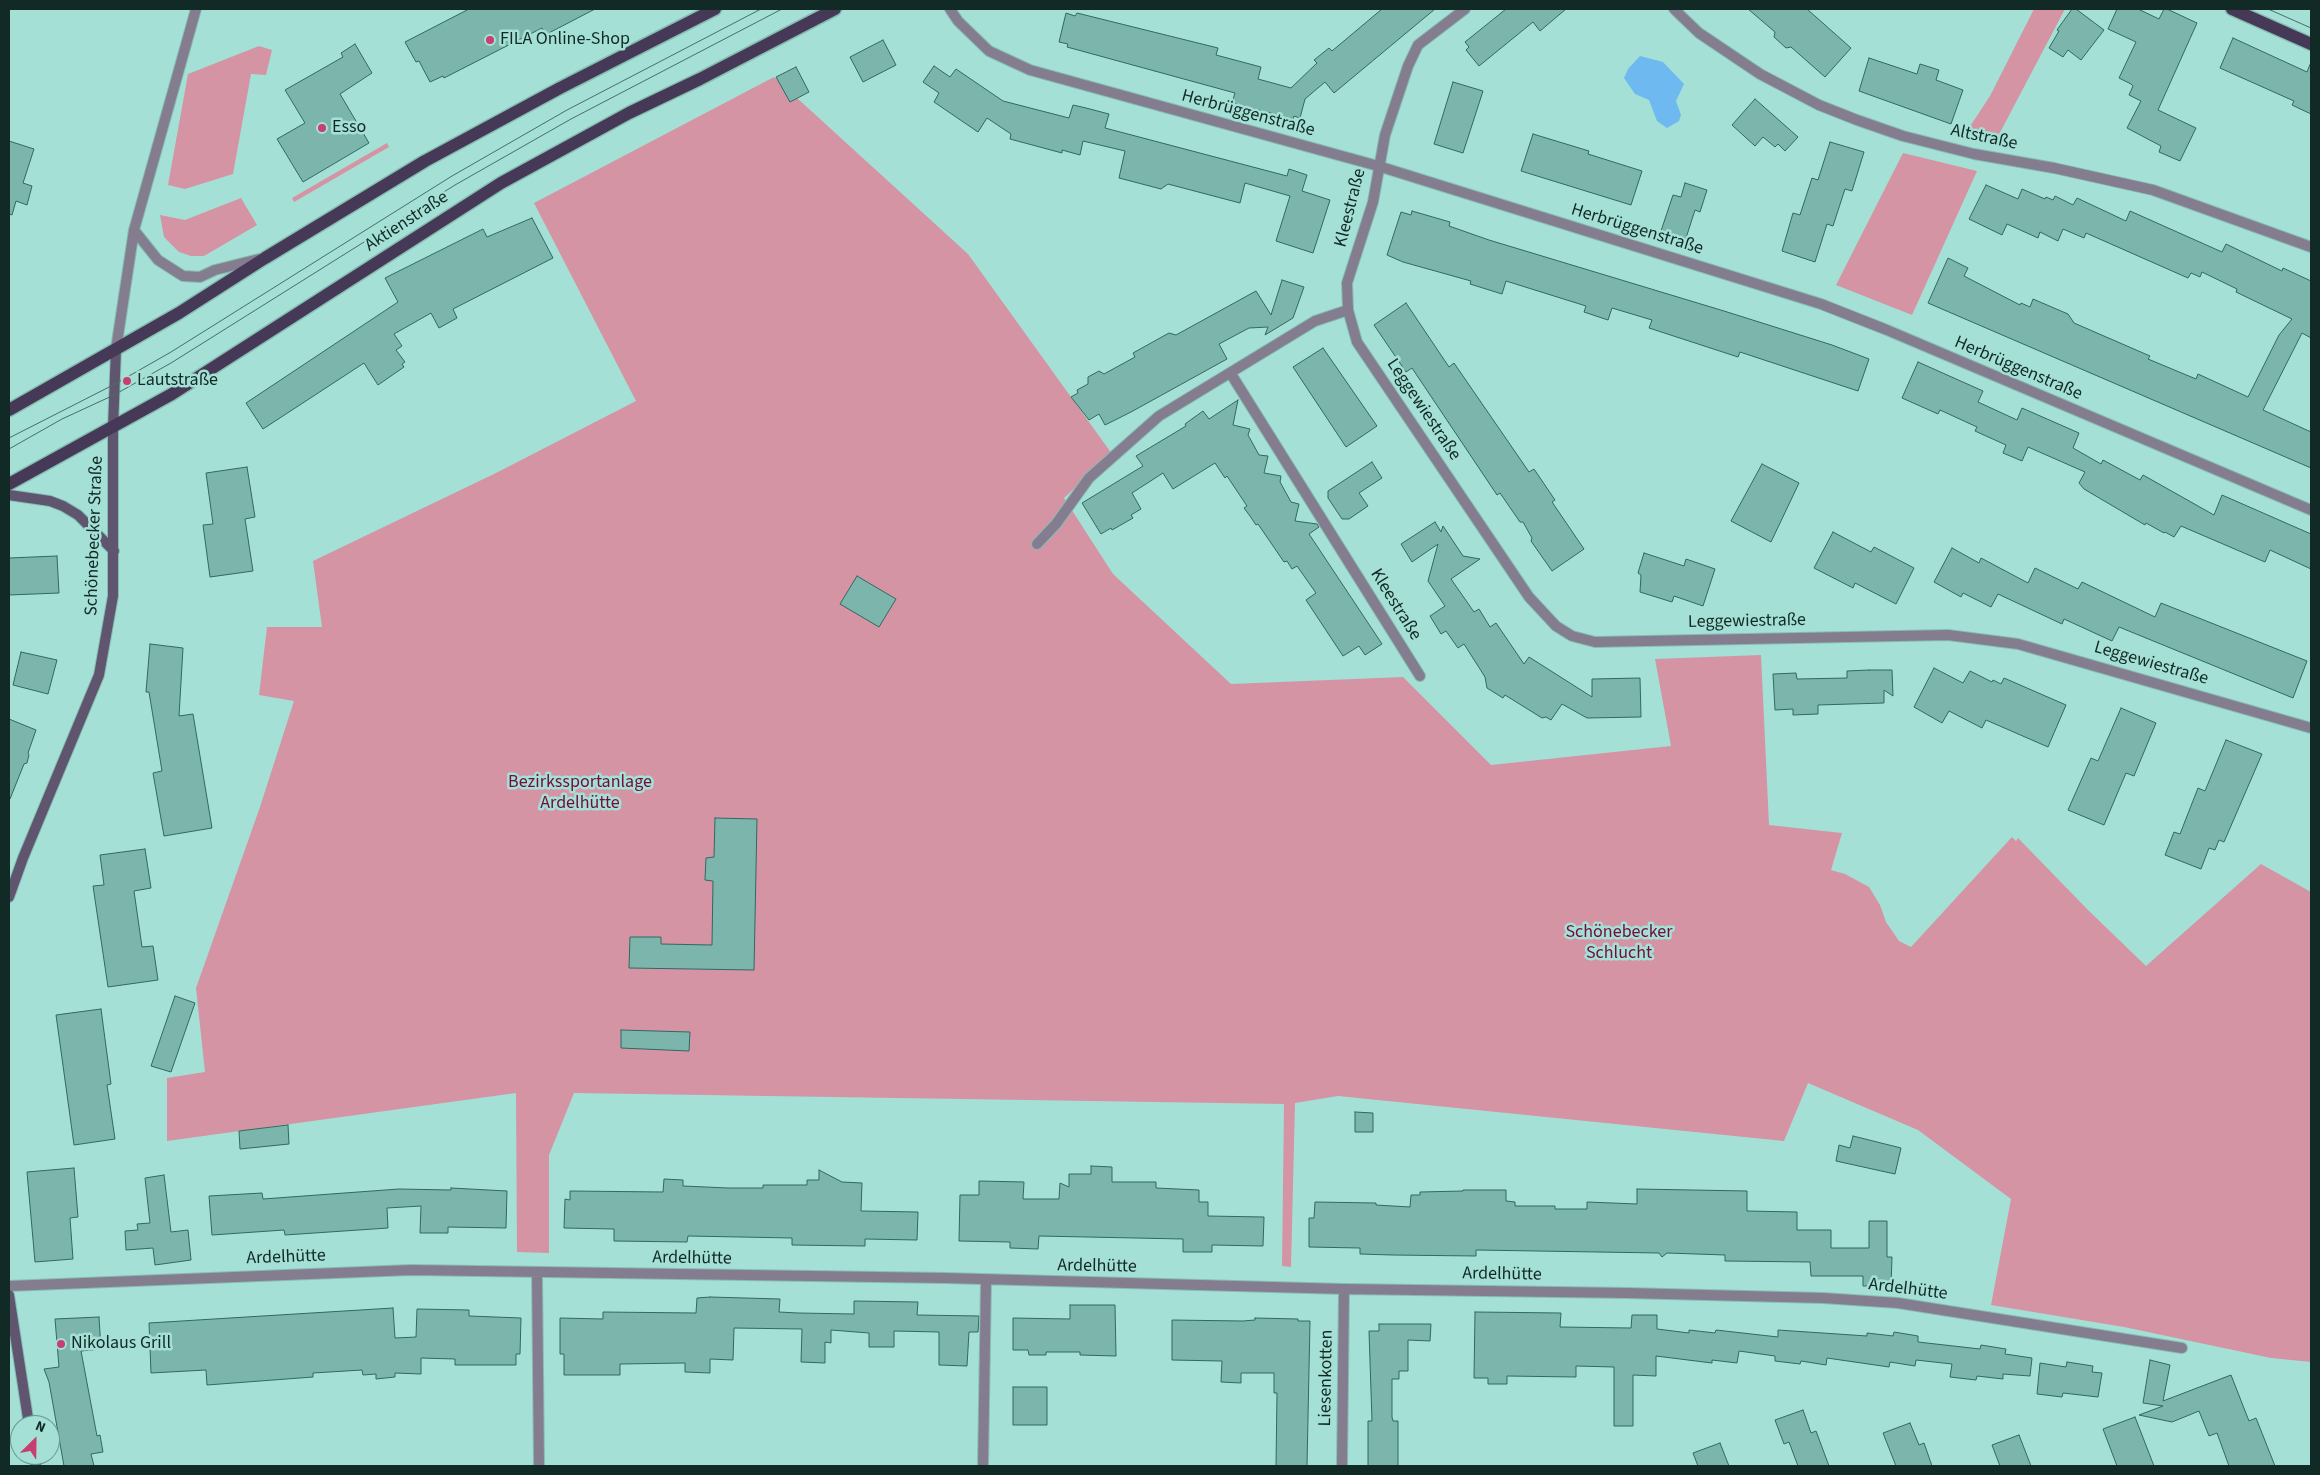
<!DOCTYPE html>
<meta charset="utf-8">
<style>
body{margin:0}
#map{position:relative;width:2320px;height:1475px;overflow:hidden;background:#a4e0d5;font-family:"Source Sans 3",sans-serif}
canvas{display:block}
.frame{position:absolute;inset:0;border:10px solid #122a26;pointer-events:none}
.north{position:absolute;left:10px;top:1415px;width:50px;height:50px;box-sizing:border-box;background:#a4e0d5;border:1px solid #6a978f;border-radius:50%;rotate:23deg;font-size:14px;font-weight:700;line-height:20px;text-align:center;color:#122a26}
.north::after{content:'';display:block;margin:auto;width:18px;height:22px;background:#c93e71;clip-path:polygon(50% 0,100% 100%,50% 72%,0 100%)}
</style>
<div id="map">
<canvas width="2320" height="1475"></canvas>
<div class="frame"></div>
<div class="north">N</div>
</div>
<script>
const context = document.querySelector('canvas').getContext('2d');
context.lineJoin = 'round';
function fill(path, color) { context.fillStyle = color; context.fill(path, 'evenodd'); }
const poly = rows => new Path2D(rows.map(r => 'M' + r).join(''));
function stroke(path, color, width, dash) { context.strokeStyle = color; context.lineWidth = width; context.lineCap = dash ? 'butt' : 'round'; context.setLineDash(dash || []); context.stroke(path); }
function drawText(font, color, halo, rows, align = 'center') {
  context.font = font + ' "Source Sans 3",sans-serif'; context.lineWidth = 5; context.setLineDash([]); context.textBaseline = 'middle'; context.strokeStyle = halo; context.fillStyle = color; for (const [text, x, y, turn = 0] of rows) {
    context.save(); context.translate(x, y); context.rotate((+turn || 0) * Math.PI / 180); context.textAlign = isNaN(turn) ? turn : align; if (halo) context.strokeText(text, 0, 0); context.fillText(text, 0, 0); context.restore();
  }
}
fill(poly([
 [2034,9,2065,9,1995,142,1965,134,1990,96],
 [259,46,272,50,266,75,251,74,233,174,185,189,168,185,188,74],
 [774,77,968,254,1112,454,1064,498,1113,574,1231,684,1403,677,1491,765,1671,746,1655,659,1761,655,1769,825,1842,833,1831,870,1845,874,1869,887,1880,905,1886,922,1899,941,1911,947,2012,837,2016,841,2018,838,2088,910,2146,966,2261,864,2311,892,2311,1362,2271,1358,2124,1327,1991,1305,2011,1199,1918,1130,1808,1083,1784,1141,1338,1096,1295,1103,1291,1267,1282,1266,1284,1104,574,1093,549,1155,549,1253,517,1252,516,1093,167,1141,167,1078,205,1072,196,988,260,807,294,701,259,695,267,627,322,627,313,561,498,472,636,401,534,203],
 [387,143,389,147,294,202,292,198],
 [1903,153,1977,171,1912,315,1836,285],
 [241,198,257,225,204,256,191,256,179,252,164,237,160,215,185,220]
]), '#d494a4');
fill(poly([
 [1640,56,1663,62,1684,84,1676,101,1681,115,1679,121,1667,128,1657,121,1649,100,1635,94,1624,78,1628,69]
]), '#6eb9f0');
const building = poly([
 [469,9,595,9,545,35,542,28,444,78,443,76,430,82,419,61,416,62,405,42,469,9],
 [1382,9,1435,9,1334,93,1325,82,1305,99,1300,118,1294,116,1293,119,1232,103,1235,93,1067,47,1068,44,1059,42,1066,13,1075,16,1077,13,1218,48,1216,55,1261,67,1258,79,1291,88,1317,63,1314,60,1329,48,1332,51,1382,9],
 [1506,9,1566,9,1540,31,1533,22,1479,66,1466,50,1469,47,1465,42,1506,9],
 [1748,9,1807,9,1851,48,1825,77,1791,47,1786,48,1774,37,1775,32,1748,9],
 [2072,9,2076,9,2104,30,2081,60,2068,50,2063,57,2049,48,2059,31,2057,30,2072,9],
 [2117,9,2138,9,2159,19,2164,9,2167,9,2197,23,2158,110,2196,128,2180,161,2159,152,2161,146,2127,128,2141,101,2129,95,2133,86,2131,84,2119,78,2136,42,2108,29,2117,9],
 [2233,38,2307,72,2311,62,2311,114,2292,105,2294,101,2220,68,2233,38],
 [883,40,896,65,863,82,850,57,883,40],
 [355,44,372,73,340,94,369,143,303,182,277,139,305,123,285,90,343,57,341,53,355,44],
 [1869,58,1917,74,1920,64,1939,70,1936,80,1963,90,1951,124,1859,91,1869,58],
 [934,66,950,77,956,69,1003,101,1069,118,1073,105,1086,108,1109,114,1105,128,1287,176,1289,169,1307,175,1302,191,1330,200,1313,253,1276,241,1290,196,1245,183,1240,203,1168,184,1161,189,1119,178,1125,151,1083,141,1080,155,1062,150,1062,153,1010,139,1011,134,987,118,978,132,934,102,939,93,923,82,934,66],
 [796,67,809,92,790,102,776,77,796,67],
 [1453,82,1483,91,1463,153,1434,144,1453,82],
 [1755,99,1798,137,1785,151,1778,144,1775,147,1763,137,1755,146,1732,125,1755,99],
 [1533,134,1589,151,1588,154,1642,171,1631,205,1521,171,1533,134],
 [9,141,34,149,23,183,32,186,27,205,16,201,12,215,9,214,9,141],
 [1830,142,1864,152,1852,191,1845,189,1833,226,1827,224,1815,262,1782,251,1793,213,1800,215,1812,178,1818,180,1830,142],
 [1685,183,1707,190,1700,212,1695,210,1686,238,1661,231,1673,195,1681,197,1685,183],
 [1986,185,2018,199,2022,189,2045,199,2046,197,2053,200,2055,196,2073,205,2077,198,2126,221,2130,211,2222,252,2226,244,2282,271,2283,268,2311,281,2311,338,2302,333,2263,410,2311,432,2311,468,1928,303,1948,258,1968,268,1964,276,2020,305,2021,303,2030,307,2033,299,2068,314,2074,323,2150,356,2148,359,2196,379,2198,374,2248,397,2279,335,2292,319,2236,292,2237,289,2202,272,2200,277,2191,273,2188,278,2086,233,2084,238,2063,229,2058,241,2040,232,2038,238,2007,224,2002,235,1969,219,1986,185],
 [1412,211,1450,222,1449,226,1489,240,1724,311,1832,345,1869,359,1858,391,1740,352,1738,357,1649,328,1652,320,1612,308,1608,320,1584,312,1586,306,1506,281,1502,294,1470,284,1471,281,1403,262,1387,255,1401,212,1411,215,1412,211],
 [532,218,553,258,453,309,457,318,439,328,431,313,394,334,402,346,396,350,405,362,402,364,404,367,378,385,364,363,263,429,246,403,398,302,385,278,483,229,487,237,532,218],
 [1282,280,1304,287,1293,318,1265,335,1268,327,1249,328,1219,344,1227,359,1131,412,1105,425,1099,414,1089,420,1071,397,1078,393,1077,390,1088,384,1088,377,1099,371,1104,374,1135,357,1133,353,1169,333,1176,335,1256,291,1271,315,1282,280],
 [1406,303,1449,367,1454,363,1529,472,1534,469,1555,500,1552,502,1584,549,1552,571,1531,541,1532,538,1523,522,1520,522,1500,493,1497,495,1412,368,1406,372,1374,325,1406,303],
 [1323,348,1377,426,1346,447,1293,367,1323,348],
 [1918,362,1983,391,1978,402,2017,420,2022,408,2079,433,2073,448,2101,464,2103,460,2140,480,2143,475,2214,515,2222,495,2311,534,2311,569,2270,550,2265,562,2181,526,2174,537,2165,532,2164,533,2146,523,2145,525,2084,489,2079,483,2085,472,2028,447,2022,461,2003,453,2006,445,1975,431,1977,427,1940,410,1938,414,1902,398,1918,362],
 [1238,400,1233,425,1250,429,1248,435,1259,455,1268,456,1264,473,1281,476,1280,482,1291,502,1299,504,1295,521,1317,524,1319,527,1309,534,1382,644,1365,655,1359,646,1343,656,1306,600,1316,593,1297,566,1292,569,1287,561,1284,562,1258,524,1256,525,1250,516,1244,508,1247,506,1227,476,1225,478,1215,463,1173,489,1163,473,1132,493,1141,509,1131,515,1133,518,1112,530,1111,528,1101,534,1082,503,1143,466,1136,456,1186,426,1185,424,1203,411,1209,419,1238,400],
 [1372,462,1382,478,1359,493,1368,506,1349,519,1342,519,1328,498,1328,491,1372,462],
 [1762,464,1799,483,1771,542,1731,521,1762,464],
 [247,467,255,517,245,519,253,571,210,577,203,525,213,524,206,473,247,467],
 [1435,522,1441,532,1443,526,1463,556,1480,559,1451,579,1474,612,1479,609,1490,627,1496,623,1524,664,1529,657,1592,697,1592,679,1640,678,1641,717,1587,718,1562,704,1551,720,1546,717,1542,718,1505,695,1503,698,1487,688,1485,677,1464,644,1458,648,1446,631,1441,634,1430,616,1445,606,1428,581,1438,544,1412,562,1401,544,1435,522],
 [1833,532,1871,552,1874,547,1914,568,1896,604,1855,583,1853,588,1814,568,1833,532],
 [1952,548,1979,563,1981,558,2028,583,2035,568,2078,589,2082,582,2155,617,2161,603,2307,661,2293,698,2119,627,2112,641,2064,619,2062,624,1998,594,1991,607,1963,593,1961,597,1934,582,1952,548],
 [1644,553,1684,566,1686,559,1715,569,1703,606,1674,596,1672,602,1640,592,1641,575,1638,573,1644,553],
 [57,556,59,593,9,595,9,558,57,556],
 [857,576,896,599,879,627,840,604,857,576],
 [150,644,183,648,179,716,193,714,212,828,164,836,153,773,162,771,149,692,146,692,150,644],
 [21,652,57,660,48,694,13,685,21,652],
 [1934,668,1963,683,1970,671,1992,682,1993,680,2001,684,2004,678,2066,705,2048,747,1986,720,1982,728,1949,711,1942,723,1914,707,1934,668],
 [1869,670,1892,670,1893,696,1884,690,1884,703,1818,705,1818,714,1793,715,1793,709,1775,710,1773,674,1796,673,1797,679,1847,678,1847,671,1869,670],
 [2121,708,2156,723,2134,776,2126,773,2104,825,2068,810,2091,758,2098,761,2121,708],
 [9,719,36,730,28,753,29,755,27,763,24,764,10,799,9,798,9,719],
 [2226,740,2262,754,2224,842,2219,840,2215,850,2209,848,2201,869,2165,855,2174,832,2180,834,2198,788,2205,791,2226,740],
 [715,818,757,819,754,970,629,968,630,937,661,937,661,944,712,945,713,881,705,880,706,858,714,857,715,818],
 [145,849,151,888,134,891,142,947,153,946,158,980,108,987,93,886,104,885,100,855,145,849],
 [175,996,195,1003,171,1072,151,1066,175,996],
 [101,1009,111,1084,107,1085,115,1139,74,1145,56,1015,101,1009],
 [621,1030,690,1032,689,1051,621,1048,621,1030],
 [1355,1112,1373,1113,1373,1132,1355,1132,1355,1112],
 [288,1125,289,1144,240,1149,239,1131,288,1125],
 [1853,1136,1901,1148,1895,1174,1836,1161,1839,1145,1850,1148,1853,1136],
 [1091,1166,1112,1167,1112,1182,1156,1182,1156,1188,1199,1190,1199,1202,1208,1202,1208,1216,1264,1217,1263,1246,1212,1245,1212,1252,1183,1252,1183,1239,1039,1236,1038,1249,1010,1248,1010,1242,959,1241,960,1195,979,1195,979,1181,1024,1182,1023,1199,1059,1199,1060,1183,1069,1187,1069,1174,1091,1174,1091,1166],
 [74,1168,78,1217,70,1218,73,1259,35,1262,27,1172,74,1168],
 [819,1170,842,1182,862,1183,861,1211,918,1212,917,1240,865,1239,865,1246,792,1245,792,1238,688,1236,687,1242,614,1241,614,1229,564,1228,565,1199,570,1200,570,1191,663,1192,664,1179,683,1180,683,1186,728,1188,763,1188,763,1185,807,1185,807,1180,819,1180,819,1170],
 [164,1175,171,1232,188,1230,191,1260,155,1265,153,1248,126,1250,125,1231,138,1230,137,1224,150,1223,145,1178,164,1175],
 [451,1188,507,1191,506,1228,448,1227,448,1233,420,1233,421,1206,387,1208,388,1228,285,1235,284,1230,212,1235,209,1196,262,1193,263,1199,399,1189,451,1190,451,1188],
 [1637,1189,1747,1191,1747,1211,1797,1212,1797,1230,1831,1230,1831,1248,1869,1248,1869,1221,1887,1221,1887,1257,1892,1257,1891,1286,1863,1286,1863,1276,1811,1276,1810,1262,1725,1261,1725,1255,1667,1253,1662,1257,1659,1253,1476,1250,1476,1256,1392,1255,1360,1254,1360,1248,1309,1247,1309,1218,1314,1218,1315,1202,1376,1203,1376,1205,1410,1207,1411,1195,1420,1195,1420,1192,1463,1191,1463,1190,1506,1190,1506,1201,1515,1202,1515,1206,1555,1206,1555,1209,1587,1209,1587,1202,1637,1204,1637,1189],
 [710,1297,780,1299,779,1312,798,1313,854,1314,854,1301,918,1302,917,1315,979,1316,978,1332,969,1332,967,1366,939,1365,939,1332,894,1331,894,1347,869,1347,869,1333,831,1330,831,1343,825,1342,825,1363,801,1362,802,1329,734,1328,733,1360,710,1359,710,1373,685,1372,685,1363,620,1364,620,1375,564,1375,564,1354,560,1354,560,1318,603,1319,603,1312,696,1313,697,1298,710,1297],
 [1070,1305,1115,1305,1116,1356,1080,1355,1080,1352,1046,1352,1046,1355,1029,1355,1028,1350,1013,1350,1013,1318,1070,1319,1070,1305],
 [393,1308,395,1338,416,1337,417,1309,469,1310,469,1316,521,1318,520,1354,516,1354,516,1365,455,1365,455,1359,421,1358,421,1374,395,1373,395,1377,376,1379,376,1374,363,1375,362,1370,313,1373,313,1377,207,1385,206,1370,151,1373,149,1323,393,1308],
 [1475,1312,1561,1313,1560,1327,1631,1328,1632,1315,1657,1315,1657,1329,1689,1333,1689,1330,1715,1333,1716,1330,1778,1337,1778,1330,1867,1336,1867,1333,1893,1336,1894,1332,1918,1336,1918,1342,1980,1349,1981,1345,2006,1349,2005,1354,2032,1358,2030,1376,2003,1374,2003,1379,1977,1376,1976,1380,1950,1377,1952,1364,1916,1360,1915,1366,1890,1362,1889,1367,1827,1358,1826,1365,1801,1361,1800,1364,1775,1361,1775,1356,1739,1351,1737,1363,1712,1360,1712,1363,1656,1356,1656,1376,1633,1375,1633,1426,1614,1426,1614,1367,1576,1366,1576,1377,1507,1376,1507,1384,1488,1384,1488,1378,1474,1378,1475,1312],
 [99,1317,101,1349,81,1351,97,1436,100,1435,103,1452,91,1454,94,1466,64,1466,49,1382,44,1369,59,1367,55,1319,99,1317],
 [1255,1318,1298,1319,1298,1321,1310,1321,1307,1466,1276,1466,1277,1393,1274,1393,1274,1373,1241,1373,1241,1383,1221,1382,1222,1361,1172,1360,1172,1320,1243,1321,1255,1320,1255,1318],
 [1379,1324,1431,1324,1430,1341,1408,1340,1408,1371,1399,1371,1399,1379,1392,1379,1392,1417,1393,1421,1398,1421,1398,1466,1368,1466,1368,1421,1372,1421,1369,1331,1379,1331,1379,1324],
 [2150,1360,2170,1365,2163,1401,2231,1375,2249,1421,2256,1418,2275,1466,2229,1466,2217,1433,2209,1436,2199,1411,2172,1422,2139,1415,2163,1406,2143,1403,2150,1360],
 [2067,1362,2093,1366,2092,1372,2102,1373,2098,1397,2063,1393,2062,1397,2037,1394,2040,1363,2066,1367,2067,1362],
 [1013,1387,1047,1387,1047,1425,1013,1425,1013,1387],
 [1803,1410,1811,1433,1816,1431,1829,1466,1798,1466,1789,1442,1784,1444,1775,1420,1803,1410],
 [2135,1417,2154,1466,2117,1466,2103,1429,2135,1417],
 [1910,1423,1919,1445,1924,1443,1932,1466,1896,1466,1883,1433,1910,1423],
 [2019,1435,2031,1466,2000,1466,1992,1445,2019,1435],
 [1720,1443,1729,1466,1698,1466,1693,1453,1720,1443]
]);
fill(building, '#7bb5ab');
stroke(building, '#2f6a60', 1);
const street = poly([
 [950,9,958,21,989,51,1030,70,1378,166,1821,304,1887,330,2311,510],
 [1465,9,1418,45,1408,66,1385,135,1373,202,1347,283,1348,310,1357,342,1529,597,1556,626,1572,636,1595,642,1948,635,2018,644,2311,728],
 [1674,9,1699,33,1760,74,1819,105,1857,120,1903,136,1974,154,2054,168,2153,190,2311,247],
 [134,230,158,260,183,276,200,277,215,270,259,259],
 [116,349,134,230,196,9],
 [1231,374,1420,676],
 [1037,544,1056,524,1089,478,1159,416,1315,321,1348,310],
 [537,1273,539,1466],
 [9,1286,411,1270,945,1278,1344,1289,1627,1293,1823,1298,1898,1303,2182,1348],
 [983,1466,986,1280],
 [1342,1466,1344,1289]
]);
const secondary = poly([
 [9,495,50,501,63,506,78,515,114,551],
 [9,897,23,858,99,675,113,596,113,428,116,349],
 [9,1295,29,1425],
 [34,1455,36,1466]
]);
const primary = poly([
 [2232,9,2311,44],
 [9,410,179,313,265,258,425,161,560,88,715,9],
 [9,484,172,394,501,183,629,113,700,79,835,9]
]);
stroke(street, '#87bcb2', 12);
stroke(secondary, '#87bcb2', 12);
stroke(primary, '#87bcb2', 15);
stroke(street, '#847d8f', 10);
stroke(secondary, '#5f556f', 10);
stroke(primary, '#453957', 12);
stroke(poly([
 [2268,9,2311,28],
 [9,438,115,384,171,352,452,176,567,110,761,9],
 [9,449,62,419,114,395,171,363,455,185,571,119,782,9]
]), '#486d66', 1);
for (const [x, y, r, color] of [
 [490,40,5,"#c93e71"],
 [322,128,5,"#c93e71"],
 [127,381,5,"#c93e71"],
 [61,1344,5,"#c93e71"]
]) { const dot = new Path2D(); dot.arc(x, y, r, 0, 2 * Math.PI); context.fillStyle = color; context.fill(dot); stroke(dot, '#a4e0d5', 2); }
drawText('18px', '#122a26', '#a4e0d5', [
 ["FILA Online-Shop",500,40],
 ["Esso",332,128],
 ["Lautstraße",137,381],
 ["Nikolaus Grill",71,1344]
], 'left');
drawText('18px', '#122a26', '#a4e0d5', [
 ["Herbrüggenstraße",1248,114,15],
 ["Altstraße",1984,138,12],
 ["Kleestraße",1351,208,-76],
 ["Aktienstraße",407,222,-33],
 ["Herbrüggenstraße",1637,230,17],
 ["Herbrüggenstraße",2018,369,23],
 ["Leggewiestraße",1423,410,56],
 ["Schönebecker Straße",95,536,-88],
 ["Kleestraße",1395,605,58],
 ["Leggewiestraße",1747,622,-1],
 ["Leggewiestraße",2151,664,16],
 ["Ardelhütte",286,1258,-2],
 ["Ardelhütte",692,1259,1],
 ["Ardelhütte",1097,1267,1],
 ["Ardelhütte",1502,1275,1],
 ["Ardelhütte",1908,1290,7],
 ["Liesenkotten",1327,1378,-89]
]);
drawText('18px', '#740b39', '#a4e0d5', [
 ["Bezirkssportanlage",580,783],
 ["Ardelhütte",580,804],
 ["Schönebecker",1619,933],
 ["Schlucht",1619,954]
]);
</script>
